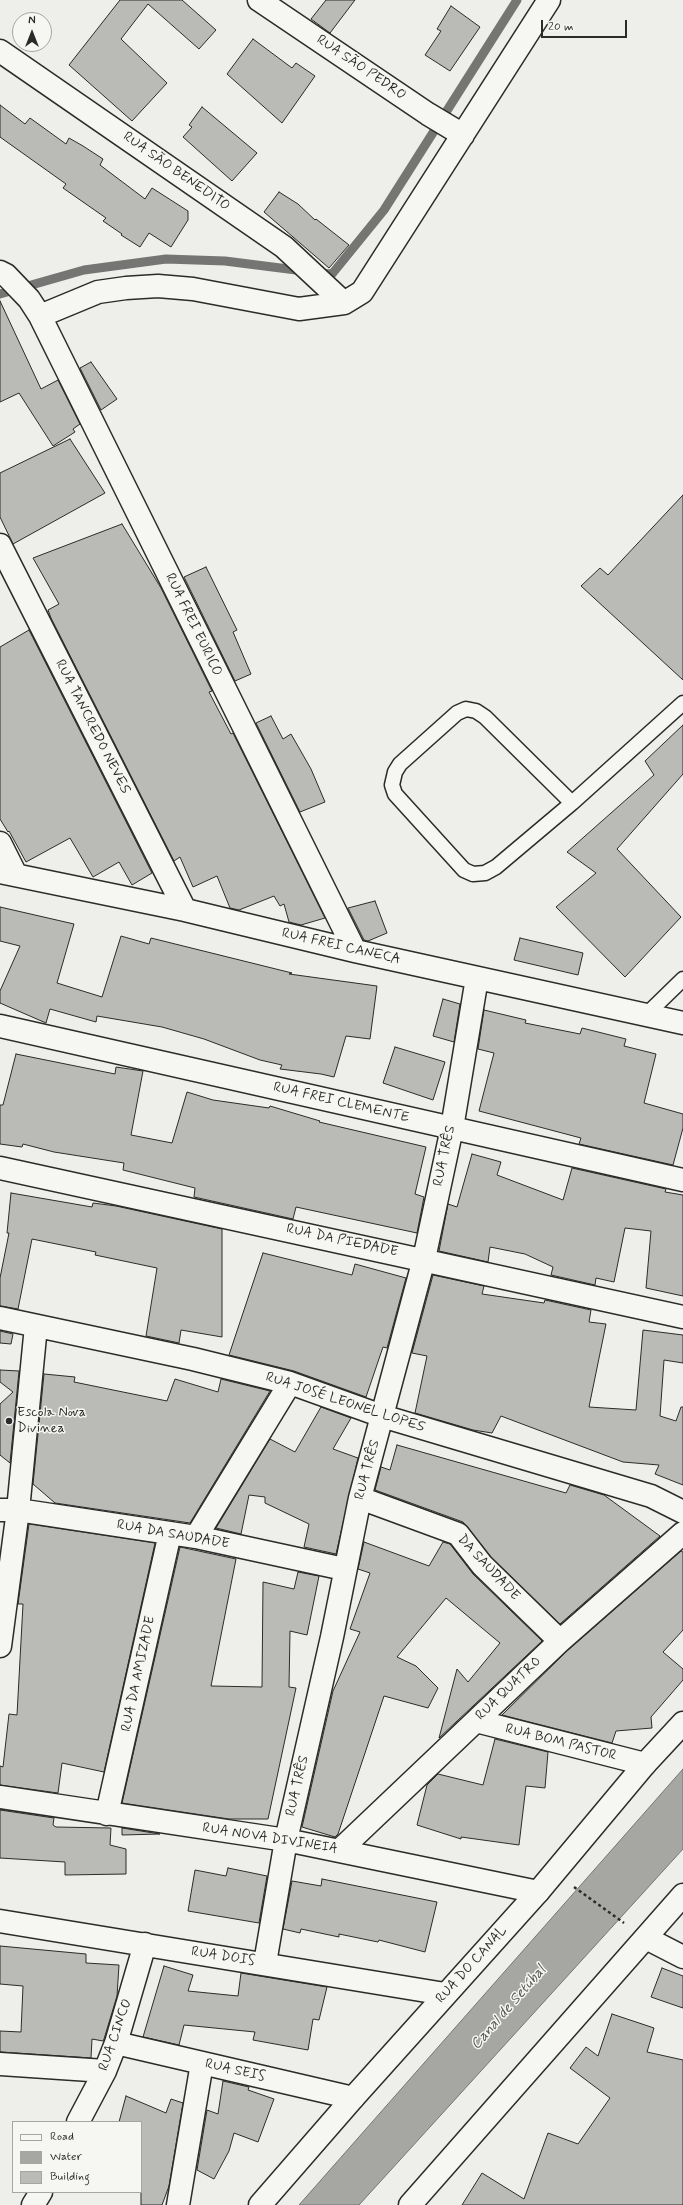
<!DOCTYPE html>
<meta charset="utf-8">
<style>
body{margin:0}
#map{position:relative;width:683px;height:2205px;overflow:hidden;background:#eeeeea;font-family:Mynerve,sans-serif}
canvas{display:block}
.legend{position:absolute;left:12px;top:2121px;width:130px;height:72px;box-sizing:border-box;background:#f6f6f2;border:1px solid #a5a5a2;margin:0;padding:5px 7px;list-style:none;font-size:12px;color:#2b2b2b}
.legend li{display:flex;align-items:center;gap:8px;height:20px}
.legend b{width:20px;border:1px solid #a5a5a2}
.north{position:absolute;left:12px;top:12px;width:40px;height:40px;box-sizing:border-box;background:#f6f6f2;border:1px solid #a5a5a2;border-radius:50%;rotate:0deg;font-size:11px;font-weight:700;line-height:16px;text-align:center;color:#2b2b2b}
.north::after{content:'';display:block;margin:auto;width:14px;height:18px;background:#2b2b2b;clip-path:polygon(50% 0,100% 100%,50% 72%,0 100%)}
.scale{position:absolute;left:541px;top:20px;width:86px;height:18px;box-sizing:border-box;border:2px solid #2b2b2b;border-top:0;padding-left:5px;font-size:12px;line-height:14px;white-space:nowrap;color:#2b2b2b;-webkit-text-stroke:3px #f6f6f2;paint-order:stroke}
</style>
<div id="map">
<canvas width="683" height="2205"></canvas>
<ul class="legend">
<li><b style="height:5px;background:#f6f6f2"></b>Road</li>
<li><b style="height:11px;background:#a6a6a3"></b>Water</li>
<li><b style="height:11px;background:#babab7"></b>Building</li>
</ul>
<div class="north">N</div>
<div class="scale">20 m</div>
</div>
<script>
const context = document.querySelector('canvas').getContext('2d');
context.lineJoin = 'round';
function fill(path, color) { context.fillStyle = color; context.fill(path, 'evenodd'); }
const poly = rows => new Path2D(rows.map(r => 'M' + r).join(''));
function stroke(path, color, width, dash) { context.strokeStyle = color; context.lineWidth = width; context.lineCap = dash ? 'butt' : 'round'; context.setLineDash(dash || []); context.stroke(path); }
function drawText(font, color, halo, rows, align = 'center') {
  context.font = font + ' Mynerve,sans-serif'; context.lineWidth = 3; context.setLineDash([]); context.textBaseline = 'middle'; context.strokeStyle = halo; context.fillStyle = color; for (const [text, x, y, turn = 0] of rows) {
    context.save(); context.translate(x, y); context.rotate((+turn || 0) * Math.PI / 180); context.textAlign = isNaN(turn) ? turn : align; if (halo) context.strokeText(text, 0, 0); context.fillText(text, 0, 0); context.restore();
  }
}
const water = poly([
 [683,1769,683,1849,359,2205,299,2205,683,1769]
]);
fill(water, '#a6a6a3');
stroke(water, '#757573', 1);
stroke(poly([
 [317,273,332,274,384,210,517,0],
 [0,294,84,270,166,259,225,261,304,271]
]), '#757573', 9);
const building = poly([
 [120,0,182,0,216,30,199,49,148,4,121,39,167,83,132,121,69,65,120,0],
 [326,0,355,0,330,33,311,19,326,0],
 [451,6,480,27,450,71,425,55,441,31,437,29,451,6],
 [253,39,292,68,296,63,315,76,282,123,227,74,253,39],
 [0,105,25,124,30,118,66,144,69,138,83,146,103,159,100,165,145,199,152,188,188,211,188,220,171,247,149,233,140,247,121,235,122,234,103,221,106,218,63,188,66,184,0,137,0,105],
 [202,107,257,153,232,181,183,137,192,127,189,125,202,107],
 [279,192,298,204,315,220,316,219,349,245,329,268,264,212,279,192],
 [0,301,41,389,58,380,80,424,73,429,75,432,53,446,19,393,0,402,0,301],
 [91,362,117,399,101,410,80,368,91,362],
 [70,439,105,493,13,544,0,517,0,473,70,439],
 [683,495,683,680,581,586,600,568,608,575,683,495],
 [122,524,161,588,212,691,209,692,231,734,233,733,325,918,301,925,289,922,284,904,280,906,274,896,239,910,230,908,217,876,193,887,180,857,174,861,51,618,48,610,59,604,33,558,122,524],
 [206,567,237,630,233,632,251,674,235,681,184,577,206,567],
 [29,630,152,873,132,885,119,862,93,877,70,838,26,862,9,831,8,832,0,819,0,647,29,630],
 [271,716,283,739,291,734,311,769,325,802,300,812,256,723,271,716],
 [683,725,683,774,617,849,681,917,625,977,556,907,596,873,567,852,654,775,645,761,683,725],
 [375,901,387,933,368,941,364,940,348,908,375,901],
 [0,907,74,924,57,983,102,997,121,936,149,944,151,938,292,973,289,974,377,986,370,1039,346,1036,334,1077,321,1074,280,1069,282,1065,260,1060,204,1039,162,1027,97,1016,96,1022,50,1009,46,1023,0,1003,0,991,20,946,0,941,0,907],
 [520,938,583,953,578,975,514,960,520,938],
 [443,999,460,1004,454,1042,433,1036,443,999],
 [484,1010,526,1020,525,1023,580,1034,582,1028,626,1039,624,1046,656,1054,644,1103,683,1114,683,1128,673,1165,579,1144,581,1138,479,1111,494,1053,478,1049,484,1010],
 [395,1047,445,1062,433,1100,383,1083,395,1047],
 [16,1054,115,1074,116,1067,143,1071,131,1135,172,1143,187,1092,213,1100,269,1108,270,1106,320,1121,319,1122,426,1147,415,1194,424,1197,417,1233,296,1207,293,1219,194,1197,195,1188,123,1170,124,1163,54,1152,23,1144,22,1147,0,1144,0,1105,3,1105,16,1054],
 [472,1154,501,1162,497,1175,563,1200,572,1168,666,1189,665,1192,683,1195,683,1296,646,1288,651,1231,625,1228,614,1282,596,1278,595,1285,551,1275,553,1267,525,1254,490,1247,488,1262,439,1251,448,1204,457,1207,472,1154],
 [11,1193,92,1207,93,1203,116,1206,222,1229,222,1337,181,1330,179,1343,146,1336,157,1268,95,1255,96,1252,32,1239,18,1309,0,1306,0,1278,9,1233,7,1233,11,1193],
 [263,1253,352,1275,355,1264,406,1278,387,1348,383,1347,366,1397,294,1371,229,1355,263,1253],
 [433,1275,484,1286,482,1294,544,1303,545,1300,591,1310,589,1322,606,1324,589,1407,636,1410,643,1330,683,1335,683,1363,664,1360,660,1416,676,1421,681,1407,683,1407,683,1485,655,1474,659,1465,623,1462,501,1416,492,1433,473,1430,415,1413,427,1356,412,1353,433,1275],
 [0,1331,13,1334,11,1344,0,1343,0,1331],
 [0,1370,19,1371,10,1463,0,1455,0,1404,13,1392,0,1382,0,1370],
 [44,1374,75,1377,74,1382,167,1401,175,1379,218,1392,221,1379,270,1391,190,1523,55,1503,33,1484,44,1374],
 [321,1407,351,1418,333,1449,358,1458,336,1554,304,1547,309,1524,265,1503,265,1497,249,1495,241,1534,216,1528,270,1439,295,1452,321,1407],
 [397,1445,566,1493,570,1485,604,1495,660,1536,560,1624,491,1557,463,1522,375,1490,381,1467,390,1470,397,1445],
 [29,1524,155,1543,104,1772,62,1763,58,1793,0,1785,0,1766,3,1767,9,1714,17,1715,23,1604,18,1604,29,1524],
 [364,1542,429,1566,443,1542,450,1544,473,1574,542,1641,439,1738,457,1669,468,1682,500,1643,446,1598,397,1657,416,1666,438,1688,428,1708,384,1696,338,1834,335,1837,302,1827,333,1691,360,1632,350,1629,370,1573,358,1569,364,1542],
 [180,1547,236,1559,211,1686,262,1687,263,1582,294,1589,298,1572,319,1576,307,1635,290,1631,289,1687,296,1688,268,1819,229,1819,122,1803,180,1547],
 [681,1551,683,1552,683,1630,663,1652,683,1669,683,1680,651,1717,652,1728,616,1731,612,1743,502,1715,568,1650,681,1551],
 [495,1739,548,1752,545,1788,526,1786,519,1845,461,1837,461,1839,417,1825,427,1785,438,1774,483,1785,495,1739],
 [0,1810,54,1818,53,1825,56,1827,111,1828,110,1845,126,1849,126,1874,65,1875,65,1862,0,1858,0,1810],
 [122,1828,160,1834,122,1835,122,1828],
 [228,1868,267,1876,259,1923,188,1911,195,1870,226,1876,228,1868],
 [322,1879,437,1902,425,1952,379,1940,378,1942,339,1934,339,1937,301,1929,300,1933,283,1929,292,1881,321,1886,322,1879],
 [0,1946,86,1954,86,1963,119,1965,117,1996,104,2039,103,2041,92,2039,91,2058,0,2052,0,2031,21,2032,23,1986,0,1984,0,1946],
 [164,1966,193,1975,188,1991,238,1996,241,1973,327,1987,319,2020,313,2019,308,2050,253,2040,255,2032,184,2025,179,2045,143,2037,164,1966],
 [662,1968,683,1976,683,2008,651,1997,662,1968],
 [612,2014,654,2028,647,2052,683,2060,683,2205,462,2205,482,2173,524,2199,548,2133,578,2144,610,2098,570,2068,586,2047,598,2056,612,2014],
 [223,2081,249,2087,248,2090,274,2099,258,2142,234,2133,229,2151,214,2179,197,2170,207,2110,218,2114,223,2081],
 [126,2096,166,2113,171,2099,183,2103,169,2186,162,2205,141,2205,141,2122,119,2122,126,2096]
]);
fill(building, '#babab7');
stroke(building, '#2b2b2b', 1);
const service = poly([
 [572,803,485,717,476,711,466,709,457,713,400,764,395,772,392,785,395,794,464,870,473,874,485,873,496,867,572,803,683,703],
 [646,1015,683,979]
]);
const minor = poly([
 [259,0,428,114,463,135],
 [0,51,284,247,344,303],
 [0,272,6,275,29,299,40,316,355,951],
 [40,316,98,292,126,288,158,286,193,289,299,309,344,303,362,292,549,0],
 [0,545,185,910],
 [0,843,16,875],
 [0,872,185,910,355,951,683,1023],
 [0,1026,683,1180],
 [0,1168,683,1317],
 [0,1318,193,1359,290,1383,382,1416,651,1496,683,1512],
 [360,1498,458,1534,482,1565,560,1641],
 [0,1510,18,1510,196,1537,344,1569],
 [196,1537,290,1383],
 [0,1646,18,1510,36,1326],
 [476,1721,645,1764],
 [0,1797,286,1840,538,1892],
 [107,1814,170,1533],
 [340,1850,560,1641,683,1533],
 [0,1921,445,1994],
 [646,1938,683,1957],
 [265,1963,286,1840,332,1637,360,1498,424,1259,452,1128,477,978],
 [116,2043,353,2098],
 [0,2064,105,2071],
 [78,2122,105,2071,116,2043,145,1944],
 [33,2205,41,2192],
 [178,2205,202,2063]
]);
const tertiary = poly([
 [260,2205,353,2098,538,1892,645,1764,683,1723],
 [410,2205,683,1895]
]);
stroke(service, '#2b2b2b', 17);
stroke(minor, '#2b2b2b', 25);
stroke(tertiary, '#2b2b2b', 25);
stroke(poly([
 [574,1887,624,1923]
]), '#2b2b2b', 2.5, [3, 3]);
stroke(service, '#f6f6f2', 14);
stroke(minor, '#f6f6f2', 22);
stroke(tertiary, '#f6f6f2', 22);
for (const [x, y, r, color] of [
 [9,1421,4,"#2b2b2b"]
]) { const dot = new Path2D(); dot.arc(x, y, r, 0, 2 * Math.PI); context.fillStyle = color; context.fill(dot); stroke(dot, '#f6f6f2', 1.5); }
drawText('14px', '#2b2b2b', '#f6f6f2', [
 ["RUA SÃO PEDRO",361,68,34],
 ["RUA SÃO BENEDITO",176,172,35],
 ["RUA FREI EURICO",193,625,64],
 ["RUA TANCREDO NEVES",92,727,63],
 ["RUA FREI CANECA",341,947,13],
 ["RUA FREI CLEMENTE",341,1103,13],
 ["RUA TRÊS",445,1156,-78],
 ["RUA DA PIEDADE",342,1241,12],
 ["RUA JOSÉ LEONEL LOPES",345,1403,18],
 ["RUA TRÊS",368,1470,-75],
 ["RUA DA SAUDADE",173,1535,10],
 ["DA SAUDADE",488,1568,47],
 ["RUA DA AMIZADE",139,1674,-78],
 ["RUA QUATRO",509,1689,-44],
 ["RUA BOM PASTOR",561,1743,14],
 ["RUA TRÊS",298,1786,-77],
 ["RUA NOVA DIVINEIA",270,1839,9],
 ["RUA DOIS",223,1957,9],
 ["RUA DO CANAL",472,1965,-48],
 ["RUA CINCO",116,2035,-71],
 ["RUA SEIS",235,2071,13]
]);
drawText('14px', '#2b2b2b', '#f6f6f2', [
 ["Escola Nova",17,1413],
 ["Divinea",17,1429]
], 'left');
drawText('italic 15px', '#565655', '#f6f6f2', [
 ["Canal de Setúbal",509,2008,-49]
]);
</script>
